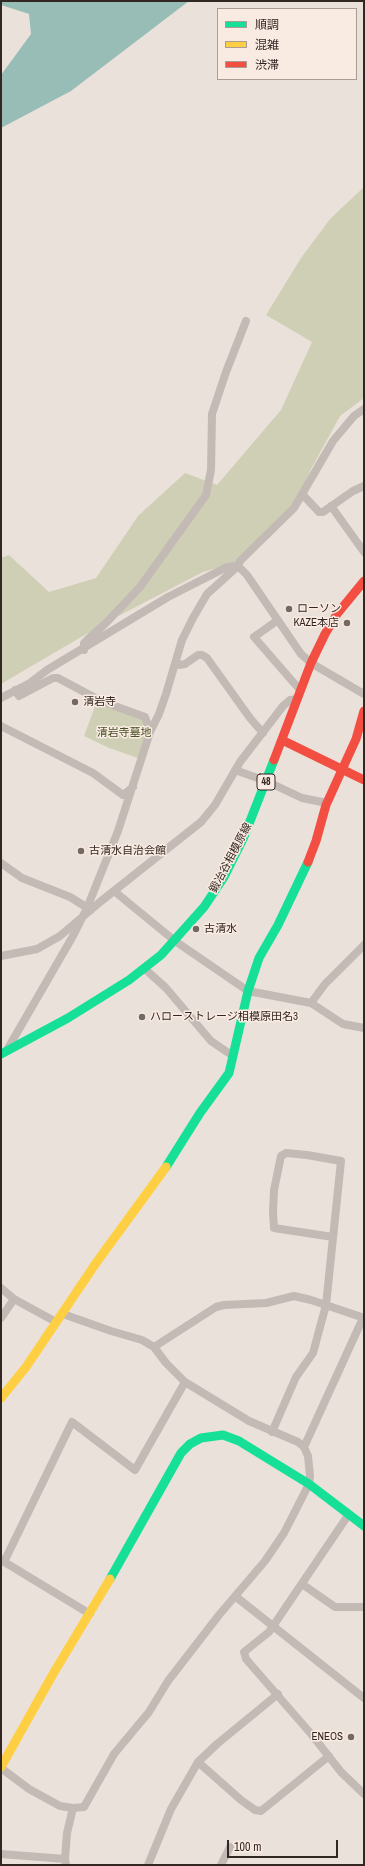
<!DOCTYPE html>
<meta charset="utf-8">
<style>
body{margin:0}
#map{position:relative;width:365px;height:1866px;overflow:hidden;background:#ebe1db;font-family:"Archivo Narrow","Noto Sans JP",sans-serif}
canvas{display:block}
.frame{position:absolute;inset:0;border:2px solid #332724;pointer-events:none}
.legend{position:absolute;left:217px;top:8px;width:140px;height:72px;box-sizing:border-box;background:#f9ebe1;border:1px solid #aa9d95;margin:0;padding:5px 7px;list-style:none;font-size:12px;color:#332724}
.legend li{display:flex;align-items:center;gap:8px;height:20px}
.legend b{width:20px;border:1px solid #aa9d95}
.scale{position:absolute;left:227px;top:1840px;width:111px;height:18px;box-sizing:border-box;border:2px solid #332724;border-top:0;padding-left:5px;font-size:12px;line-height:14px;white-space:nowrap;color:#332724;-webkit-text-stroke:3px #f9ebe1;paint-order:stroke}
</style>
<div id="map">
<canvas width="365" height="1866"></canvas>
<div class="frame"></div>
<ul class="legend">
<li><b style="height:5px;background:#16e098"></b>順調</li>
<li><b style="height:5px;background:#ffcf43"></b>混雑</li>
<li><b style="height:5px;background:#f24e42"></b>渋滞</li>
</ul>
<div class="scale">100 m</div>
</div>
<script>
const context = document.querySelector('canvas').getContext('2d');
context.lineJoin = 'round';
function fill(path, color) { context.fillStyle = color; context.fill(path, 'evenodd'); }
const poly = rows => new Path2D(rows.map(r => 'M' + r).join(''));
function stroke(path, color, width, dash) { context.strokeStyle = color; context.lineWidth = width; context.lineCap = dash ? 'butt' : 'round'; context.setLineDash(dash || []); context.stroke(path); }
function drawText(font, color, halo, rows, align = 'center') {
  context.font = font + ' "Archivo Narrow","Noto Sans JP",sans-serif'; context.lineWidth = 3; context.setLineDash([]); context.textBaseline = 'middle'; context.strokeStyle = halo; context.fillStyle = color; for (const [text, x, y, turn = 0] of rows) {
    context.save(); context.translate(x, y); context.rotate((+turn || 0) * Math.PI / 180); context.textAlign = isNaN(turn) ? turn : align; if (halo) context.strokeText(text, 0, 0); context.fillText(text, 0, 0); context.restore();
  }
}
fill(poly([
 [364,187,364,398,340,416,310,471,300,496,236,563,203,572,105,623,1,684,1,558,9,555,49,592,96,578,138,516,185,473,217,485,281,410,312,342,266,315,301,258,330,219],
 [97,701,141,718,145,724,146,735,138,758,109,748,84,736]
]), '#cecfb4');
fill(poly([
 [1,1,189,1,71,91,1,128,1,75,31,34,29,14,1,5]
]), '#98bdb7');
stroke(poly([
 [303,495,319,512,323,512,353,491,364,486],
 [331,506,364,552],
 [238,566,247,575,301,654,311,663,364,694],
 [278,620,254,637,300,690],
 [84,650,84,643,90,637,105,624,140,587,206,495,211,470,212,414,226,372,246,321],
 [176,663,179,665,185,664,198,655,202,655,207,658,250,718,263,733],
 [15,690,19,696,53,678,58,678,101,701,145,717,150,732],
 [1,698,30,683,47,670,168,597,227,567,238,566],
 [1,726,93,773,123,795,133,787],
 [235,770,266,781,302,798,327,803],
 [1,863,22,878,70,897,91,910],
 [114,891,175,941,248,991,311,1003,343,1024,364,1028],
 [1,956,37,949,60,936,100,902,201,822,215,805,240,762,283,706,290,700,297,699],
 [145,969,166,988,211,1041,233,1056],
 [311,1003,325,984,364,945],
 [7,1050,73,936,87,908,118,831,150,732,159,714,166,694,182,640,193,618,207,594,238,566,240,561,294,508,333,441,354,416,364,409],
 [1,1288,14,1299,56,1322],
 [63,1314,111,1331,142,1340,154,1347,216,1307,224,1305,266,1303,294,1296,311,1300,364,1318],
 [1,1318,14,1299],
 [272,1432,296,1377,313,1353,326,1305,341,1161,307,1155,286,1153,281,1156,274,1190,273,1213,274,1228,333,1237],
 [304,1447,363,1318],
 [349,1514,269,1632,244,1652,246,1659,312,1735,341,1772,364,1794],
 [1,1560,90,1614],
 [4,1562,72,1422,135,1470,185,1382],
 [302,1584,335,1607,364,1607],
 [235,1596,364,1698],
 [198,1762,241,1800,255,1810,261,1811,329,1756],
 [1,1768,29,1789,60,1806,73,1808,84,1807,114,1754,149,1712,168,1681,219,1615,265,1561,284,1533,309,1484,310,1476,308,1456,304,1447,298,1442,249,1421,185,1382,166,1363,154,1347],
 [1,1854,65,1859],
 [66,1865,65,1859,67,1833,73,1808],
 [148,1865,171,1809,198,1762,217,1744,278,1694],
 [221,1865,230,1847]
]), '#c3bab5', 8);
stroke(poly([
 [1,1054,68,1018,129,980,161,955,204,907,224,877,243,839,274,760],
 [166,1167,200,1113,229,1073,248,991,259,958,278,925,308,862],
 [110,1579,181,1453,190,1444,201,1438,223,1435,239,1441,309,1484,364,1526]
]), '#16e098', 9);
stroke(poly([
 [1,1398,26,1367,96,1263,166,1167],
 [1,1767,53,1674,110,1579]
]), '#ffcf43', 9);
stroke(poly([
 [282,740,364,780],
 [274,760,311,663,325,634,337,614,364,581],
 [308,862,316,841,326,805,356,739,364,711]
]), '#f24e42', 9);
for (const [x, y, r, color] of [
 [289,609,4,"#736864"],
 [347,623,4,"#736864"],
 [75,702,4,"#736864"],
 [81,851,4,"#736864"],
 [196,929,4,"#736864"],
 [142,1017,4,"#736864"],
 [351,1737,4,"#736864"]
]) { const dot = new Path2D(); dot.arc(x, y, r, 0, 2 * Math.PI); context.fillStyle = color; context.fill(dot); stroke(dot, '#f9ebe1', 1.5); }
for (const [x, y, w] of [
 [266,782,18]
]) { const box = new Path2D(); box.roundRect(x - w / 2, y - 8, w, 16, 3); context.fillStyle = '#f9ebe1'; context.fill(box); stroke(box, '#332724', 1); }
drawText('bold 10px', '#332724', null, [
 ["48",266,782]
]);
drawText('11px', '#332724', '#f9ebe1', [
 ["ローソン",297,609],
 ["KAZE本店",339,623,"right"],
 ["清岩寺",83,702],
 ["古清水自治会館",89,851],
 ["古清水",204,929],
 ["ハローストレージ相模原田名3",150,1017],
 ["ENEOS",343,1737,"right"]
], 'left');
drawText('11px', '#485128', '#f9ebe1', [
 ["清岩寺墓地",124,733]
]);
drawText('11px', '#332724', '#f9ebe1', [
 ["鍛冶谷相模原線",231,858,-62]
]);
</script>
